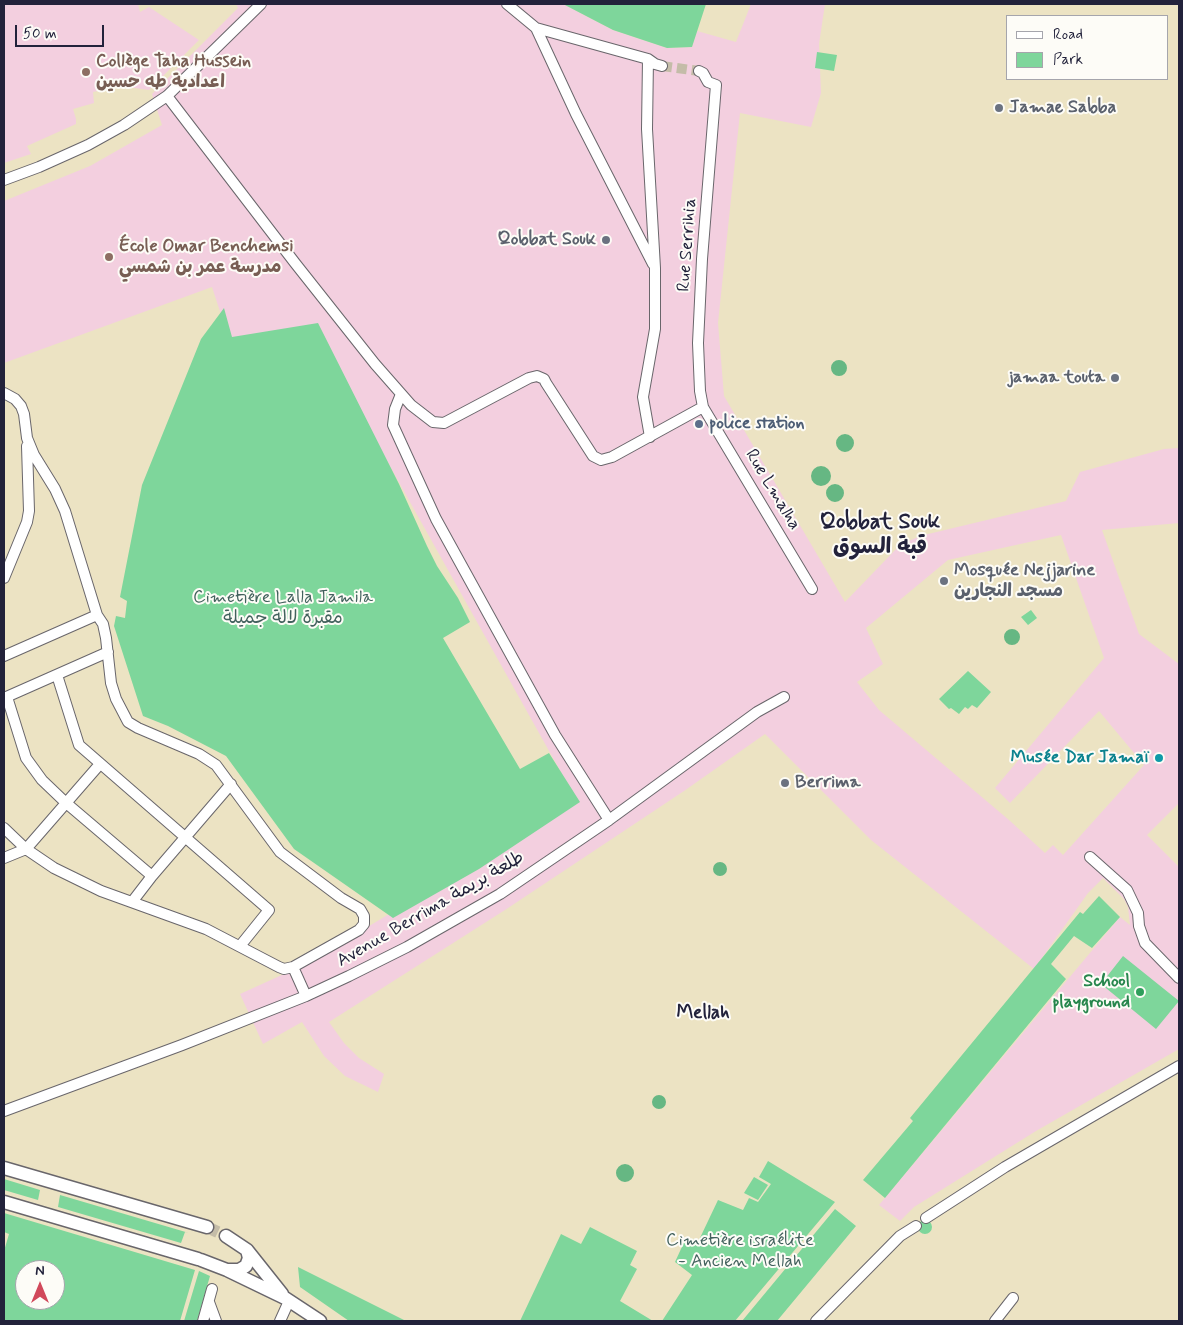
<!DOCTYPE html>
<meta charset="utf-8">
<style>
body{margin:0}
#map{position:relative;width:1183px;height:1325px;overflow:hidden;background:#ece3c3;font-family:Mynerve,sans-serif}
canvas{display:block}
.frame{position:absolute;inset:0;border:5px solid #22223b;pointer-events:none}
.legend{position:absolute;left:1006px;top:15px;width:162px;height:65px;box-sizing:border-box;background:#fdfcf7;border:1px solid #a5a5ac;margin:0;padding:6px 9px;list-style:none;font-size:15px;color:#22223b}
.legend li{display:flex;align-items:center;gap:10px;height:25px}
.legend b{width:25px;border:1px solid #a5a5ac}
.north{position:absolute;left:15px;top:1260px;width:50px;height:50px;box-sizing:border-box;background:#fdfcf7;border:1px solid #a5a5ac;border-radius:50%;rotate:0deg;font-size:14px;font-weight:700;line-height:20px;text-align:center;color:#22223b}
.north::after{content:'';display:block;margin:auto;width:18px;height:22px;background:#d1495b;clip-path:polygon(50% 0,100% 100%,50% 72%,0 100%)}
.scale{position:absolute;left:15px;top:25px;width:89px;height:22px;box-sizing:border-box;border:2px solid #22223b;border-top:0;padding-left:6px;font-size:15px;line-height:18px;white-space:nowrap;color:#22223b;-webkit-text-stroke:4px #fdfcf7;paint-order:stroke}
</style>
<div id="map">
<canvas width="1183" height="1325"></canvas>
<div class="frame"></div>
<ul class="legend">
<li><b style="height:6px;background:#fff"></b>Road</li>
<li><b style="height:14px;background:#7ed69b"></b>Park</li>
</ul>
<div class="north">N</div>
<div class="scale">50 m</div>
</div>
<script>
const context = document.querySelector('canvas').getContext('2d');
context.lineJoin = 'round';
function fill(path, color) { context.fillStyle = color; context.fill(path, 'evenodd'); }
const poly = rows => new Path2D(rows.map(r => 'M' + r).join(''));
function stroke(path, color, width, dash) { context.strokeStyle = color; context.lineWidth = width; context.lineCap = dash ? 'butt' : 'round'; context.setLineDash(dash || []); context.stroke(path); }
function drawText(font, color, halo, rows, align = 'center') {
  context.font = font + ' Mynerve,"Playpen Sans Arabic",sans-serif'; context.lineWidth = 4; context.setLineDash([]); context.textBaseline = 'middle'; context.strokeStyle = halo; context.fillStyle = color; for (const [text, x, y, turn = 0] of rows) {
    context.save(); context.translate(x, y); context.rotate((+turn || 0) * Math.PI / 180); context.textAlign = isNaN(turn) ? turn : align; if (halo) context.strokeText(text, 0, 0); context.fillText(text, 0, 0); context.restore();
  }
}
fill(poly([
 [4,4,138,4,140,12,149,7,199,40,149,90,106,84,107,89,93,92,94,103,73,109,76,119,76,124,27,146,31,154,4,163],
 [236,4,563,4,613,30,667,48,692,47,697,31,736,42,751,4,825,4,819,44,821,93,811,127,740,113,718,323,724,396,845,602,900,545,920,536,1066,501,1080,472,1164,449,1179,448,1179,523,1102,530,1139,634,1179,664,1179,803,1147,835,1179,867,1179,1049,1036,1131,914,1207,900,1221,879,1205,1120,917,1130,925,1128,907,1124,899,1103,878,1088,893,1034,969,871,840,765,734,684,791,505,910,329,1022,344,1043,359,1058,384,1074,378,1092,345,1076,324,1056,302,1022,263,1044,240,994,306,964,577,801,315,332,231,345,212,287,4,363,4,201,90,166,162,125,152,94,238,8],
 [1061,535,1104,658,995,788,1010,803,1099,711,1144,765,1063,855,1053,845,1045,853,1009,820,879,710,857,682,883,664,866,628,948,560]
]), '#f3cfdf');
fill(poly([
 [563,4,706,4,692,47,667,48,613,30],
 [817,52,837,55,834,71,815,68],
 [224,308,232,337,318,323,399,484,427,546,437,566,458,598,470,622,443,638,520,769,549,753,580,802,479,869,393,918,294,849,226,756,168,726,143,716,114,626,116,616,125,618,127,601,120,597,142,485,201,339],
 [1031,610,1037,618,1028,625,1021,617],
 [968,671,991,692,977,708,972,705,968,709,965,707,959,714,951,708,949,709,939,699],
 [1099,896,1120,917,1092,948,1074,936,1051,964,1066,979,885,1198,863,1180,913,1121,910,1118,1080,912,1083,914],
 [1123,956,1179,1001,1156,1029,1101,984],
 [768,1161,835,1202,735,1321,662,1321,692,1275,675,1262,686,1238,699,1240,718,1200,743,1210,749,1198,758,1202,771,1184,759,1177],
 [754,1177,768,1185,758,1200,744,1193],
 [4,1179,40,1190,38,1200,4,1190],
 [60,1195,189,1233,185,1232,181,1243,58,1207],
 [835,1209,856,1226,777,1321,742,1321],
 [4,1213,195,1270,180,1321,4,1321,4,1251,9,1234,4,1232],
 [25,1270,55,1270,55,1300,25,1300],
 '918 1227a7 7 0 1 1 14 0a7 7 0 1 1-14 0Z',
 [590,1227,637,1251,630,1265,637,1269,620,1301,653,1321,520,1321,561,1234,581,1244],
 [298,1267,406,1321,349,1321,300,1287],
 [199,1271,210,1276,197,1321,184,1321]
]), '#7ed69b');
fill(poly([
 '831 368a8 8 0 1 1 16 0a8 8 0 1 1-16 0Z',
 '836 443a9 9 0 1 1 18 0a9 9 0 1 1-18 0Z',
 '811 476a10 10 0 1 1 20 0a10 10 0 1 1-20 0Z',
 '826 493a9 9 0 1 1 18 0a9 9 0 1 1-18 0Z',
 '1004 637a8 8 0 1 1 16 0a8 8 0 1 1-16 0Z',
 '713 869a7 7 0 1 1 14 0a7 7 0 1 1-14 0Z',
 '652 1102a7 7 0 1 1 14 0a7 7 0 1 1-14 0Z',
 '616 1173a9 9 0 1 1 18 0a9 9 0 1 1-18 0Z'
]), '#66b783');
stroke(poly([
 [662,66,699,71]
]), '#c4bca8', 10, [10, 5]);
stroke(poly([
 [207,1227,226,1236]
]), '#c4bca8', 12, [12, 6]);
const minor = poly([
 [507,4,536,28,648,59,655,64,662,66],
 [536,28,576,114,653,264],
 [648,59,647,129,655,268,655,329,643,397,650,437],
 [699,71,703,73,708,82,716,85,702,259,698,343,700,391,703,407,812,589],
 [167,96,295,263,375,364,411,405,433,422,444,423,529,378,537,376,544,379,546,383,593,456,601,460,612,457,703,407],
 [4,180,39,167,88,145,124,125,167,96,261,4],
 [4,393,15,399,21,406,24,414,27,438,34,455,55,489,65,511,97,615,103,624,106,638,111,683,116,699,128,722,138,728,199,754,216,765,280,852,341,898,360,909,364,916,364,924,359,930,293,967,284,969,279,967,206,929,101,891,54,868,26,849,4,828],
 [401,394,395,409,393,425,436,519,555,735,609,820],
 [4,578,27,522,29,511,27,446],
 [4,656,97,615],
 [57,675,79,745,269,910,240,946],
 [7,697,26,758,42,780,65,802,152,876],
 [4,698,108,652],
 [1090,857,1127,890,1138,913,1139,926,1145,943,1179,978],
 [4,858,26,849,100,764],
 [132,902,152,876,231,784],
 [293,967,306,996],
 [4,1111,182,1045,306,996,349,976,407,947,500,894,609,820,757,712,784,697],
 [926,1218,1005,1167,1179,1066],
 [209,1302,216,1321],
 [203,1321,212,1289],
 [280,1321,289,1301],
 [816,1321,900,1236,916,1226],
 [995,1321,1013,1298]
]);
const tertiary = poly([
 [4,1168,207,1227],
 [4,1202,198,1259],
 [226,1236,247,1250,282,1294],
 [201,1260,227,1270,285,1298,320,1321],
 [227,1270,239,1270,246,1266,249,1258,247,1250]
]);
stroke(minor, '#69666b', 12);
stroke(tertiary, '#69666b', 15);
stroke(minor, '#fff', 10);
stroke(tertiary, '#fff', 12);
for (const [x, y, r, color] of [
 [86,72,5,"#8d6e63"],
 [999,108,5,"#6b7280"],
 [606,240,5,"#6b7280"],
 [109,257,5,"#8d6e63"],
 [1115,378,5,"#6b7280"],
 [699,424,5,"#5c6f8a"],
 [944,581,5,"#6b7280"],
 [1159,758,5,"#0f9aa8"],
 [785,783,5,"#6b7280"],
 [1140,992,5,"#2e9e5b"]
]) { const dot = new Path2D(); dot.arc(x, y, r, 0, 2 * Math.PI); context.fillStyle = color; context.fill(dot); stroke(dot, '#fdfcf7', 2); }
drawText('bold 18px', '#785e54', '#fdfcf7', [
 ["Collège Taha Hussein",96,62],
 ["اعدادية طه حسين",96,83],
 ["École Omar Benchemsi",119,247],
 ["مدرسة عمر بن شمسي",119,268]
], 'left');
drawText('bold 18px', '#5b616d', '#fdfcf7', [
 ["Jamae Sabba",1009,108],
 ["Qobbat Souk",596,240,"right"],
 ["jamaa touta",1105,378,"right"],
 ["Mosquée Nejjarine",954,571],
 ["مسجد النجارين",954,592],
 ["Berrima",795,783]
], 'left');
drawText('18px', '#22223b', '#fdfcf7', [
 ["Rue Serrihia",688,245,-86],
 ["Rue Lmalha",772,490,59],
 ["Avenue Berrima طلعة بريمة",431,910,-30]
]);
drawText('bold 18px', '#4e5e75', '#fdfcf7', [
 ["police station",709,424]
], 'left');
drawText('18px', '#42615d', '#fdfcf7', [
 ["Cimetière Lalla Jamila",283,598],
 ["مقبرة لالة جميلة",283,619],
 ["Cimetière israélite",740,1241],
 ["- Ancien Mellah",740,1262]
]);
drawText('bold 18px', '#0d838f', '#fdfcf7', [
 ["Musée Dar Jamaï",1149,758]
], 'right');
drawText('bold 18px', '#27864d', '#fdfcf7', [
 ["School",1130,982],
 ["playground",1130,1003]
], 'right');
drawText('bold 19px', '#22223b', '#fdfcf7', [
 ["Mellah",703,1014]
]);
drawText('bold 22px', '#22223b', '#fdfcf7', [
 ["Qobbat Souk",880,523],
 ["قبة السوق",880,548]
]);
</script>
